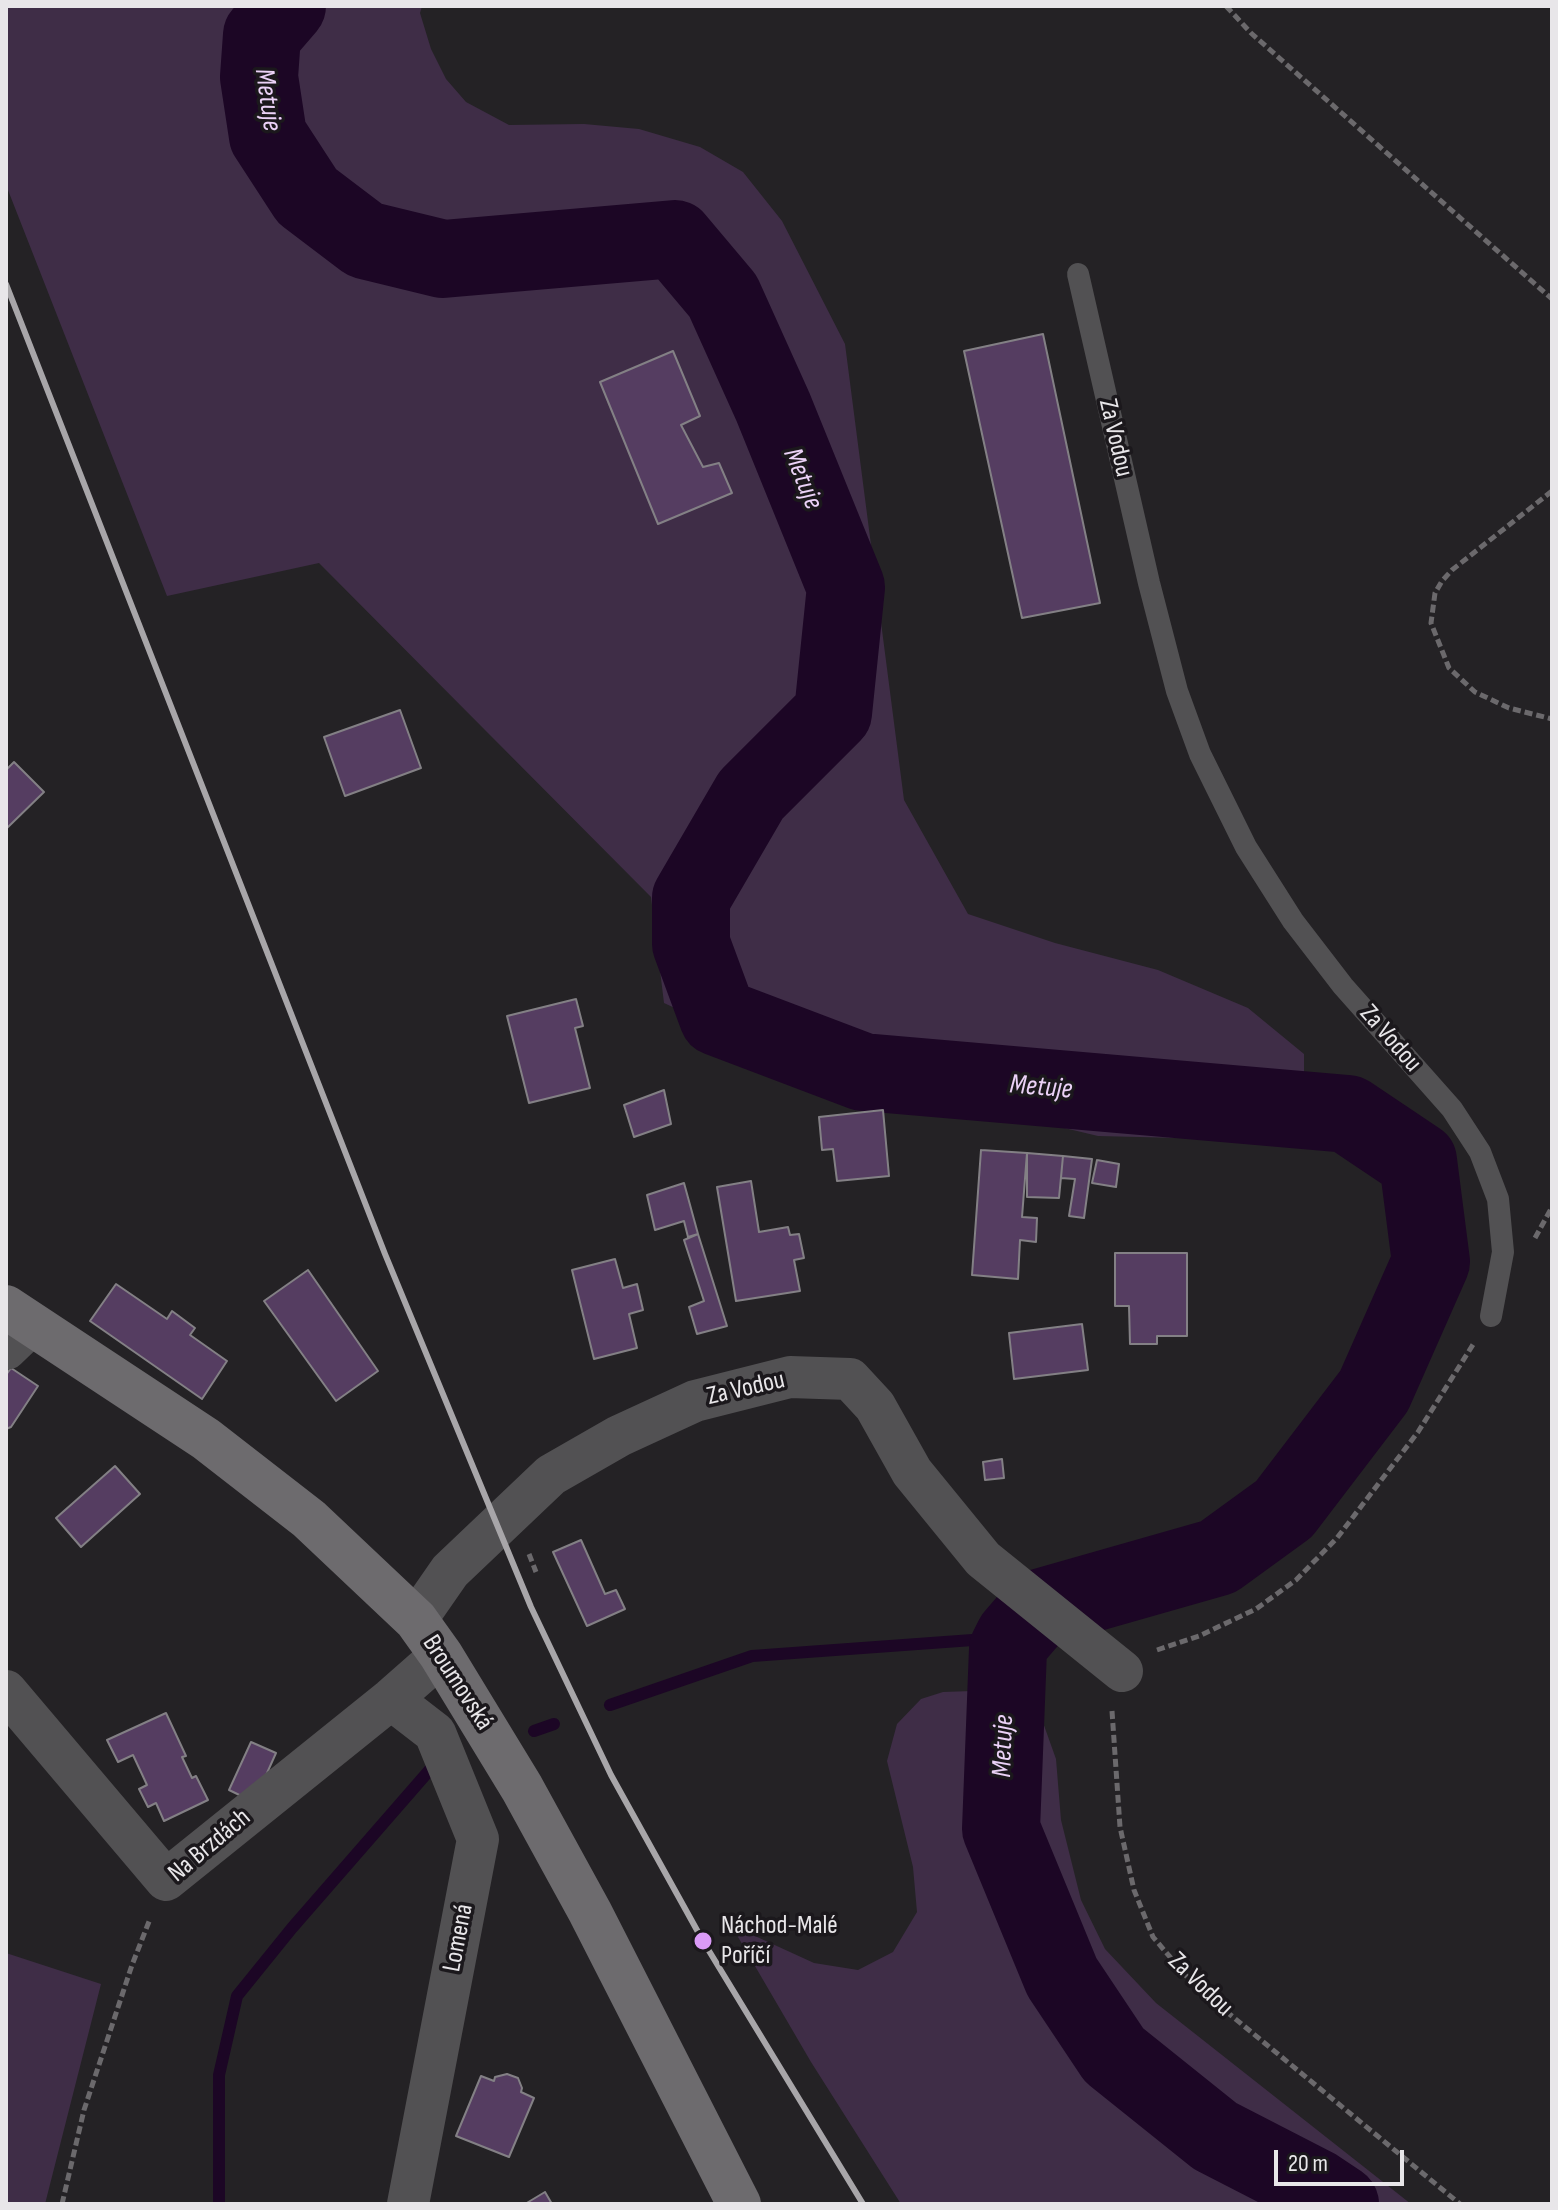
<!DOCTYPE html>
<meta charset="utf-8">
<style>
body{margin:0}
#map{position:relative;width:1558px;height:2210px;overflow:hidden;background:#242225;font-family:"Sofia Sans Condensed",sans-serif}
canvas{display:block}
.frame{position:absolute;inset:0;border:8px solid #e8e6e9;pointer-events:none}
.scale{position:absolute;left:1274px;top:2150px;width:130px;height:36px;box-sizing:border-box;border:4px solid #e8e6e9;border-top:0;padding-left:10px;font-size:24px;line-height:28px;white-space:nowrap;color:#e8e6e9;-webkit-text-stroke:6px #1b181c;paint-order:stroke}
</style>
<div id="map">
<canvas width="1558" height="2210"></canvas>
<div class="frame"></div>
<div class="scale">20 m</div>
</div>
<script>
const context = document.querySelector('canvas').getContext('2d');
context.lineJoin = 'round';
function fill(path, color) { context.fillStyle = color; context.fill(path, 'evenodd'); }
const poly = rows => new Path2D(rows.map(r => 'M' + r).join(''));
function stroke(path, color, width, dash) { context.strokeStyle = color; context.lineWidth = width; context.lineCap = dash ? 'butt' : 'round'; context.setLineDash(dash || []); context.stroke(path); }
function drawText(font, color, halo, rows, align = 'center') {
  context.font = font + ' "Sofia Sans Condensed",sans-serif'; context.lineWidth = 7; context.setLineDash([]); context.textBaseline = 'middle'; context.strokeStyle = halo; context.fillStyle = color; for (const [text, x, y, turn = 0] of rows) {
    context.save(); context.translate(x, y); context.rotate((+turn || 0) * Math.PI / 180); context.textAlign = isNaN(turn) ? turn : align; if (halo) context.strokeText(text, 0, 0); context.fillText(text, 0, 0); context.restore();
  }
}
fill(poly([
 [6,6,422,6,420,13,431,49,446,79,466,102,509,125,584,124,639,129,700,147,743,172,782,221,845,344,904,800,968,914,1055,943,1158,970,1248,1008,1304,1054,1304,1141,1098,1136,796,1064,664,1003,651,897,319,563,167,596,6,185],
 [1031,1689,1056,1759,1061,1820,1081,1900,1105,1949,1156,2003,1411,2204,901,2204,811,2062,731,1925,814,1963,858,1970,893,1952,917,1912,913,1867,887,1761,897,1724,921,1699,943,1692],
 [6,1953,101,1984,45,2204,6,2204]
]), '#3f2d47');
stroke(poly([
 [610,1705,752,1656,1014,1637],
 [534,1731,554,1724],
 [219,2204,219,2075,237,1996,292,1928,434,1765]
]), '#1c0625', 12);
stroke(poly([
 [287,6,262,35,259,77,268,136,307,196,365,240,443,259,675,239,723,296,773,407,846,587,833,713,751,795,691,898,691,944,718,1017,863,1072,1348,1114,1418,1161,1431,1262,1374,1391,1284,1509,1218,1557,1039,1608,1014,1637,1008,1649,1001,1829,1062,1977,1114,2055,1215,2136,1316,2188,1340,2204]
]), '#1c0625', 78);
const building = poly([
 [1043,334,1100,603,1022,618,964,351,1043,334],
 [673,351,700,416,681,425,703,467,719,463,732,493,658,524,600,382,673,351],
 [400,710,421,768,345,796,324,737,400,710],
 [14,762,44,792,6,829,6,770,14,762],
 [576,999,583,1026,575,1028,590,1088,529,1103,507,1016,576,999],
 [664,1090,671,1124,634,1137,624,1105,664,1090],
 [883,1110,889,1176,837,1181,833,1149,822,1150,819,1117,883,1110],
 [981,1150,1027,1153,1022,1217,1037,1218,1036,1242,1020,1240,1018,1279,972,1275,981,1150],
 [1027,1153,1063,1156,1059,1198,1027,1197,1027,1153],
 [1063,1156,1092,1159,1084,1218,1069,1216,1075,1179,1061,1178,1063,1156],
 [1097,1160,1119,1164,1116,1187,1092,1183,1097,1160],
 [751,1181,759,1232,788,1227,790,1235,799,1234,804,1258,794,1260,800,1291,736,1301,717,1187,751,1181],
 [684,1183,698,1234,688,1237,684,1221,655,1230,647,1195,684,1183],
 [698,1234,727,1326,697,1334,689,1307,704,1301,684,1240,698,1234],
 [1115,1253,1187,1253,1187,1336,1157,1336,1157,1344,1130,1344,1129,1306,1115,1306,1115,1253],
 [615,1259,623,1288,637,1284,643,1310,629,1314,637,1348,594,1359,572,1270,615,1259],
 [308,1270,378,1371,336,1401,264,1301,308,1270],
 [116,1284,167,1319,172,1311,195,1328,190,1335,227,1361,202,1399,90,1321,116,1284],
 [1082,1324,1088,1370,1014,1379,1009,1333,1082,1324],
 [11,1368,38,1386,11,1427,6,1429,6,1375,11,1368],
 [1002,1459,1004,1478,985,1480,983,1462,1002,1459],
 [115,1466,140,1494,81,1547,56,1518,115,1466],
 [581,1540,605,1594,616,1590,625,1609,587,1626,553,1552,581,1540],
 [166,1713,186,1756,182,1757,192,1778,196,1776,208,1800,164,1821,156,1803,148,1807,139,1789,147,1785,133,1755,118,1762,107,1740,166,1713],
 [251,1742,276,1753,254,1802,229,1790,251,1742],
 [507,2074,518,2078,522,2088,521,2092,534,2098,509,2157,456,2136,481,2076,494,2081,495,2077,507,2074],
 [545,2192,552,2204,525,2204,545,2192]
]);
fill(building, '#553d61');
stroke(building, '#838085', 2);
stroke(poly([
 [1226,6,1251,33,1552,299],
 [1552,491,1452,570,1442,581,1435,593,1431,623,1449,668,1475,692,1509,708,1552,719],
 [1535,1238,1552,1207],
 [529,1554,536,1572],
 [1157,1650,1199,1636,1256,1609,1296,1580,1337,1538,1418,1432,1474,1343],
 [1112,1711,1120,1827,1134,1890,1153,1937,1193,1984,1460,2204],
 [62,2204,84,2110,132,1965,150,1919]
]), '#6b696c', 5, [8, 4]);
stroke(poly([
 [1078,274,1149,583,1177,691,1200,754,1246,847,1293,921,1343,986,1452,1109,1480,1152,1498,1199,1503,1252,1491,1316]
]), '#525153', 22);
stroke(poly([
 [6,1349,31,1325],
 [416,1620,450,1571,551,1475,619,1436,695,1401,790,1377,850,1379,875,1406,912,1472,983,1559,1122,1671],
 [6,1691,166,1880,391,1699,441,1655],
 [391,1699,435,1733,478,1839,408,2204]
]), '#525153', 42);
stroke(poly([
 [6,1307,206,1439,309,1519,416,1620,441,1655,522,1788,590,1912,739,2204]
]), '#6d6b6e', 44);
stroke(poly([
 [6,284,385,1254,531,1607,611,1775,703,1941,863,2204]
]), '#a8a6a9', 6);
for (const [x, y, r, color] of [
 [703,1941,10,"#da9af7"]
]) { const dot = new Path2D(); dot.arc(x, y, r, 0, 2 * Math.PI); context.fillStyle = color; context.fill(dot); stroke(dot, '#1b181c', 3); }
drawText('26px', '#e8e6e9', '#1b181c', [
 ["Za Vodou",1115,438,77],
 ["Za Vodou",1390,1039,49],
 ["Za Vodou",746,1389,-13],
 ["Broumovská",457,1683,57],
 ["Na Brzdách",210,1846,-40],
 ["Lomená",459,1938,-79],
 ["Za Vodou",1200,1985,44]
]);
drawText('26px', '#e8e6e9', '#1b181c', [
 ["Náchod-Malé",721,1926],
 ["Poříčí",721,1956]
], 'left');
drawText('italic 28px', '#ebd2f7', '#1b181c', [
 ["Metuje",267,100,82],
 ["Metuje",802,479,68],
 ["Metuje",1041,1088,5],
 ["Metuje",1004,1746,-88]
]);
</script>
